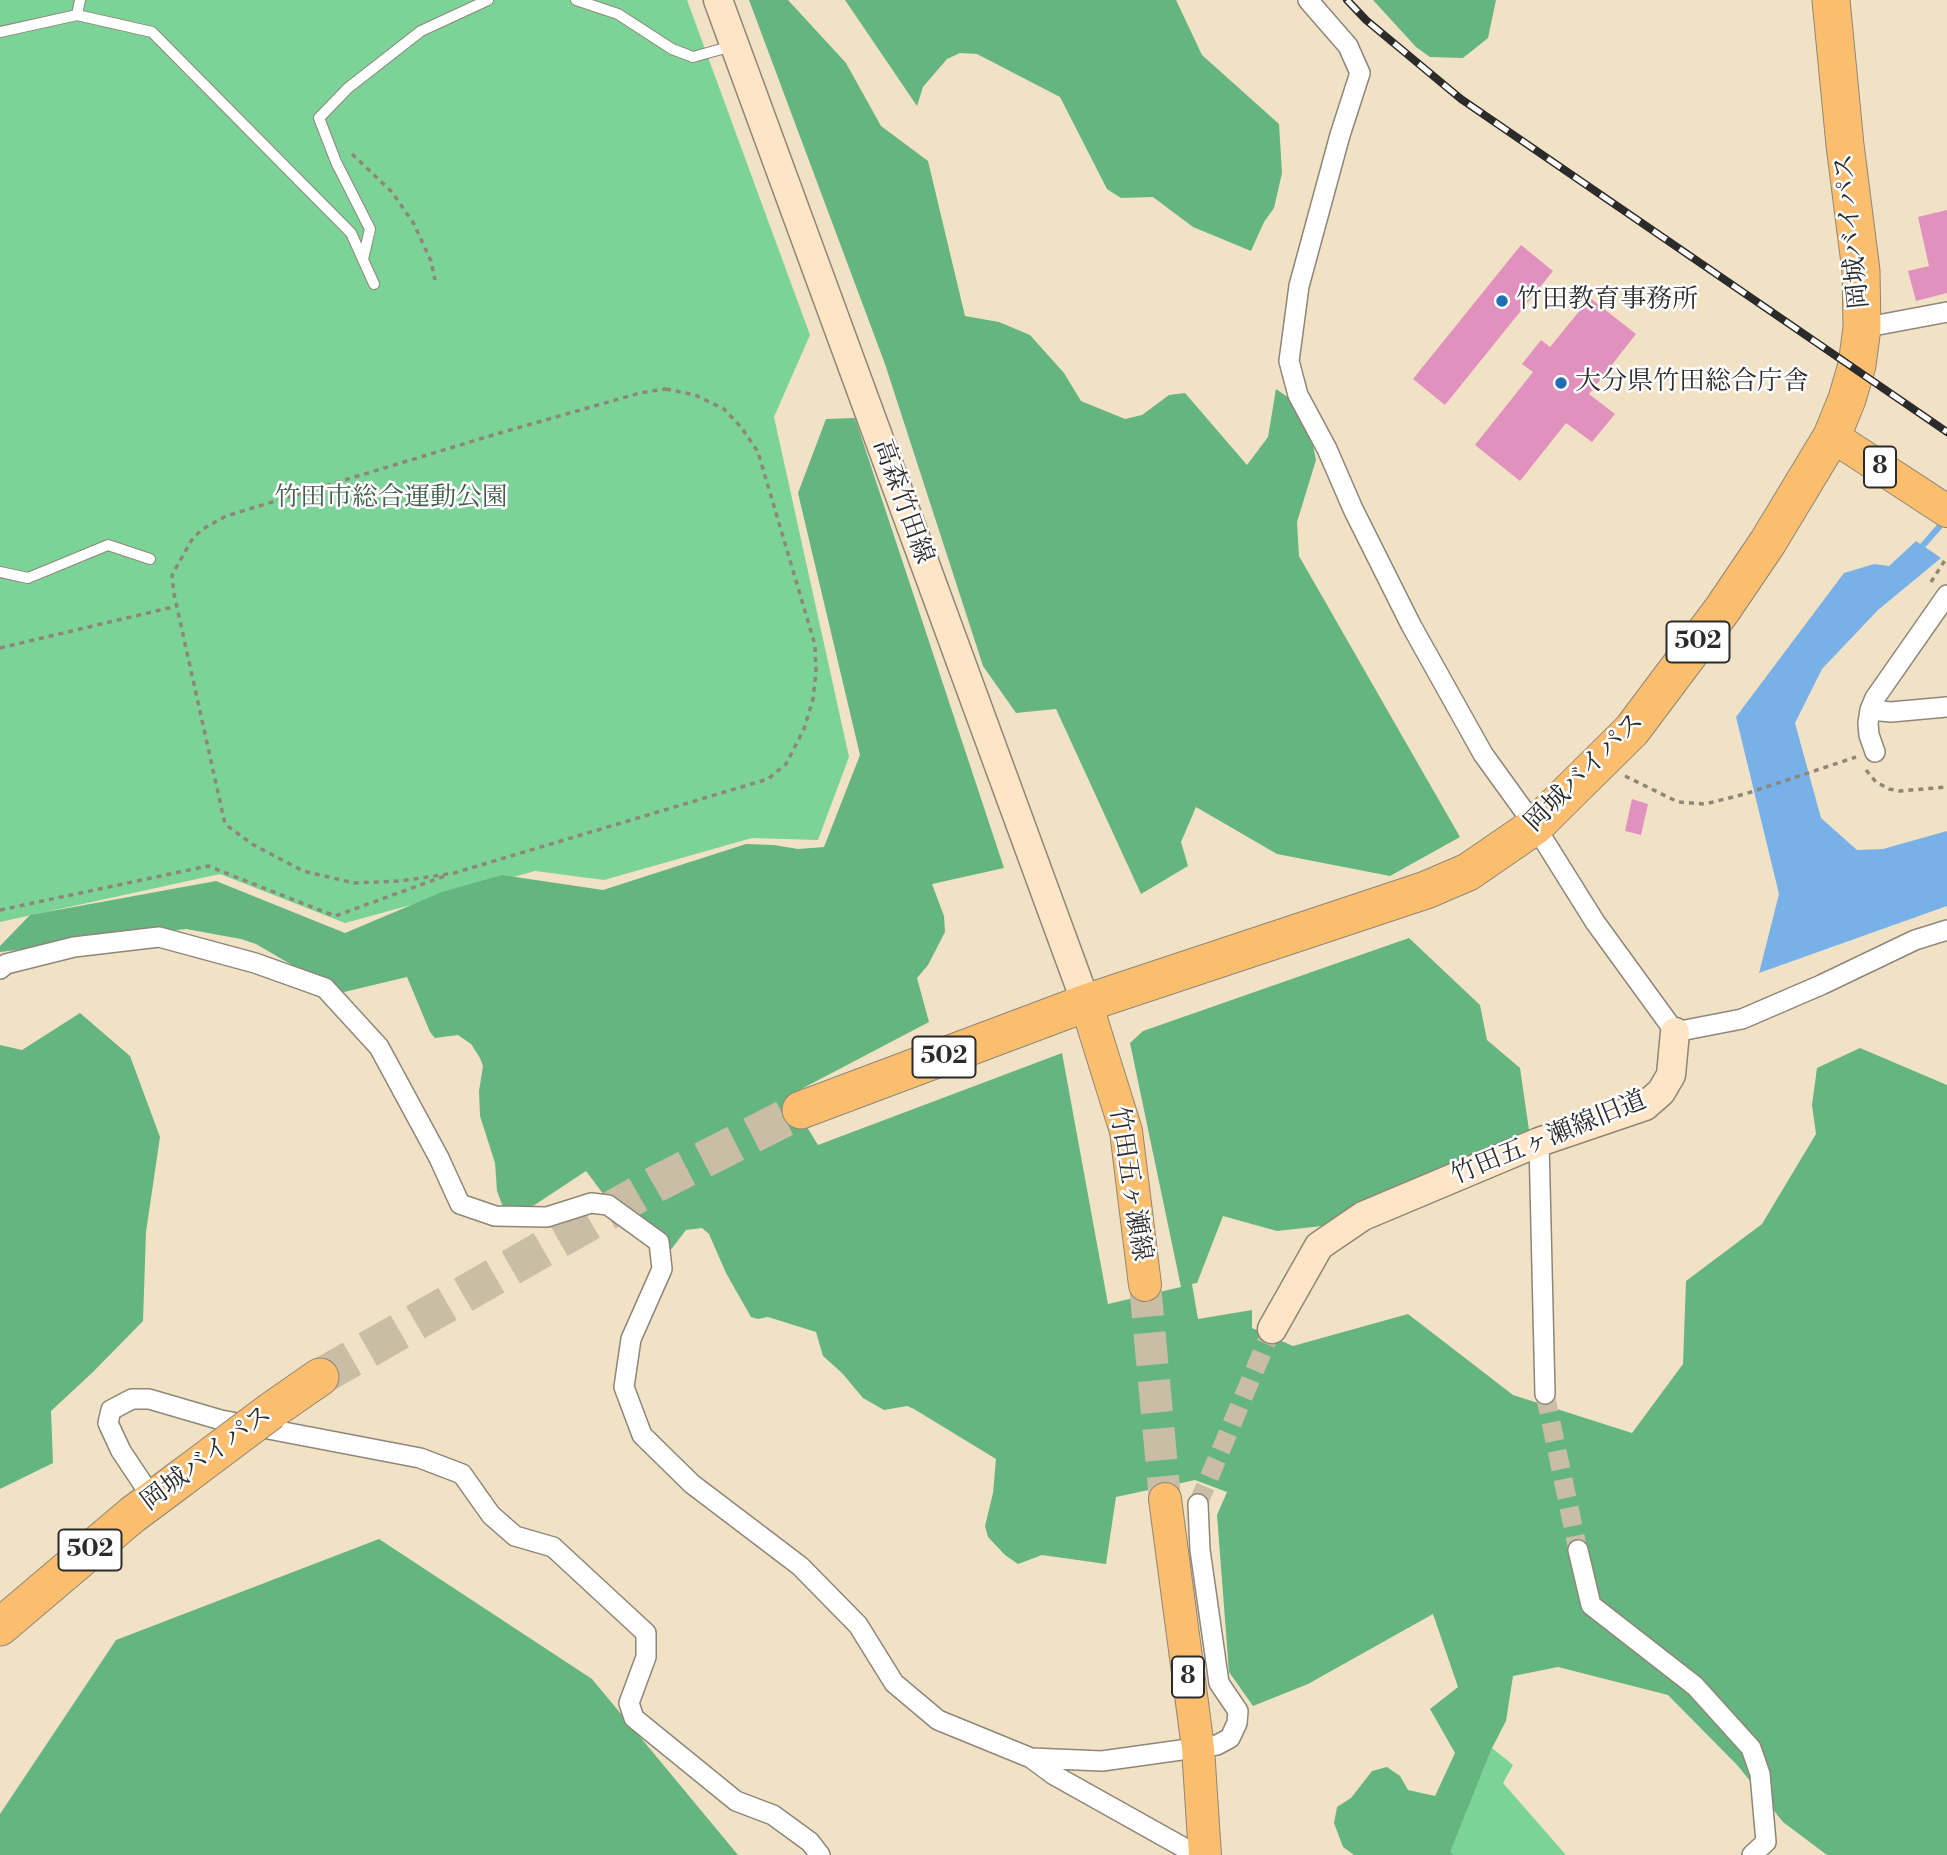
<!DOCTYPE html>
<meta charset="utf-8">
<style>
body{margin:0}
canvas{display:block;background:#f1e2c5}
</style>
<canvas width="1947" height="1855"></canvas>
<script>
const context = document.querySelector('canvas').getContext('2d');
context.lineJoin = 'round';
function fill(path, color) { context.fillStyle = color; context.fill(path, 'evenodd'); }
const poly = rows => new Path2D(rows.map(r => 'M' + r).join(''));
function stroke(path, color, width, dash) { context.strokeStyle = color; context.lineWidth = width; context.lineCap = dash ? 'butt' : 'round'; context.setLineDash(dash || []); context.stroke(path); }
function drawText(font, color, halo, rows, align = 'center') {
  context.font = font + ' "Libre Bodoni","Noto Serif JP",serif'; context.lineWidth = 5; context.setLineDash([]); context.textBaseline = 'middle'; context.strokeStyle = halo; context.fillStyle = color; for (const [text, x, y, turn = 0] of rows) {
    context.save(); context.translate(x, y); context.rotate((+turn || 0) * Math.PI / 180); context.textAlign = isNaN(turn) ? turn : align; if (halo) context.strokeText(text, 0, 0); context.fillText(text, 0, 0); context.restore();
  }
}
fill(poly([
 [0,0,687,0,810,335,774,417,849,757,818,840,752,838,604,880,535,871,345,923,220,874,0,922],
 [1492,1748,1513,1765,1503,1783,1566,1855,1454,1855,1449,1853]
]), '#7cd398');
fill(poly([
 [749,0,788,0,846,63,881,126,928,161,965,316,999,322,1030,335,1064,373,1081,401,1125,419,1142,415,1169,395,1185,393,1247,465,1268,437,1276,389,1289,398,1313,445,1316,460,1297,522,1299,556,1460,837,1390,876,1277,854,1196,807,1181,842,1188,866,1141,894,1056,709,1016,713,983,666,885,364],
 [845,0,1176,0,1202,55,1279,124,1282,173,1274,208,1264,222,1251,251,1193,227,1153,197,1121,198,1107,189,1060,97,977,54,960,53,947,59,923,87,917,106],
 [1373,0,1496,0,1488,38,1463,58,1430,57,1416,47],
 [855,418,1004,868,932,884,944,916,945,932,928,965,917,978,929,1022,788,1096,818,1145,1062,1053,1108,1304,1181,1287,1130,1043,1143,1031,1409,938,1480,1005,1487,1040,1520,1068,1529,1130,1322,1226,1277,1231,1223,1216,1197,1283,1192,1284,1198,1319,1252,1310,1252,1328,1293,1346,1408,1314,1513,1395,1632,1433,1683,1364,1686,1281,1762,1224,1816,1134,1812,1105,1817,1068,1860,1048,1947,1085,1947,1855,1827,1855,1783,1822,1738,1766,1668,1695,1558,1667,1513,1676,1506,1721,1492,1748,1450,1852,1454,1855,1354,1855,1343,1847,1334,1823,1337,1807,1351,1798,1372,1771,1387,1767,1400,1776,1408,1790,1435,1796,1455,1753,1430,1709,1458,1687,1433,1614,1308,1684,1253,1706,1229,1672,1217,1515,1227,1492,1195,1480,1116,1497,1106,1564,1042,1555,1018,1564,1005,1555,988,1537,985,1526,993,1493,996,1459,914,1409,907,1406,884,1410,863,1398,842,1373,823,1356,816,1332,768,1317,758,1319,751,1317,726,1273,709,1234,702,1228,686,1230,666,1256,616,1211,586,1171,527,1210,503,1207,497,1191,495,1163,480,1116,479,1091,483,1066,480,1058,471,1044,458,1035,435,1038,430,1032,407,977,344,992,321,982,256,944,241,939,186,929,0,952,0,946,30,915,216,881,345,933,442,892,502,875,603,890,746,844,774,845,798,849,824,847,860,755,798,493,826,419],
 [80,1013,130,1056,160,1137,146,1232,143,1321,93,1372,51,1411,53,1463,0,1489,0,1045,22,1050],
 [379,1539,592,1679,738,1855,0,1855,0,1814,116,1640]
]), '#65b580');
fill(poly([
 [1916,541,1941,558,1878,610,1822,669,1795,723,1821,818,1857,850,1883,849,1947,831,1947,906,1759,973,1779,894,1736,717,1844,573,1874,564,1889,566]
]), '#78b1e8');
stroke(poly([
 [1919,550,1946,519]
]), '#78b1e8', 6);
fill(poly([
 [1947,210,1947,293,1916,301,1908,271,1929,266,1918,217],
 [1521,245,1553,271,1445,405,1413,379],
 [1590,298,1636,334,1589,394,1615,414,1592,442,1566,423,1520,481,1475,445,1533,372,1522,364,1541,340,1550,347],
 [1632,799,1648,804,1641,835,1625,831]
]), '#e091bd');
stroke(poly([
 [1545,1394,1578,1550],
 [1198,1504,1272,1329]
]), '#c9bda6', 19, [19, 10]);
stroke(poly([
 [1145,1285,1165,1499]
]), '#c9bda6', 32, [32, 16]);
stroke(poly([
 [320,1377,656,1184,801,1110]
]), '#c9bda6', 37, [37, 18]);
const lane = poly([
 [576,0,618,14,672,49,693,57,732,46],
 [77,15,80,0],
 [0,32,77,15,152,32,351,233,374,284],
 [363,259,370,229,336,162,319,118,348,88,421,31,488,0],
 [0,572,28,578,108,545,150,559]
]);
const street = poly([
 [1308,0,1348,46,1360,73,1340,135,1299,286,1289,361,1298,395,1327,449,1353,509,1411,625,1483,754,1535,826,1595,922,1675,1032,1742,1019,1821,985,1915,940,1947,930],
 [1862,328,1947,312],
 [1870,710,1891,712,1947,707],
 [1875,752,1869,735,1868,723,1870,710,1875,698,1947,595],
 [0,969,6,964,74,947,159,937,255,963,325,988,379,1047,439,1158,460,1204,495,1216,547,1217,591,1203,608,1205,659,1242,662,1269,631,1339,624,1387,642,1435,692,1484,800,1566,858,1625,894,1683,938,1720,1031,1758,1054,1775,1197,1855],
 [1539,1142,1545,1394],
 [153,1499,121,1451,108,1423,111,1410,132,1399,149,1399,221,1420,420,1458,462,1474,491,1515,515,1536,553,1547,646,1633,646,1657,629,1703,634,1718,736,1801,773,1815,810,1842,820,1855],
 [1578,1550,1591,1605,1695,1686,1751,1748,1760,1774,1766,1842,1752,1855],
 [1031,1758,1102,1761,1217,1745,1230,1738,1237,1723,1238,1711,1219,1683,1200,1550,1198,1504]
]);
const secondary = poly([
 [718,0,1086,1003],
 [1272,1329,1319,1246,1363,1216,1539,1142,1645,1106,1661,1092,1671,1075,1675,1032]
]);
const primary = poly([
 [1832,436,1947,511],
 [1086,1003,1126,1131,1145,1285],
 [1165,1499,1198,1748,1205,1855]
]);
const highway = poly([
 [801,1110,1086,1003,1426,890,1468,872,1535,826,1632,730,1722,610,1768,542,1832,436,1847,399,1857,365,1862,328,1861,271,1845,145,1831,0],
 [271,1411,320,1377],
 [0,1627,132,1515,183,1477]
]);
stroke(lane, '#8e8678', 12);
stroke(street, '#8e8678', 22);
stroke(secondary, '#8e8678', 31);
stroke(primary, '#8e8678', 34);
stroke(highway, '#8e8678', 39);
stroke(poly([
 [352,154,392,192,414,224,431,261,435,280],
 [666,389,695,395,724,409,741,427,758,452,815,645,816,672,813,699,804,729,786,764,768,779,454,873,401,881,354,883,303,871,252,844,225,824,174,594,172,575,191,541,201,530,226,516,493,435,640,393,666,389],
 [1931,582,1947,557],
 [0,648,177,606],
 [1866,770,1876,782,1889,789,1899,791,1947,787],
 [1625,776,1678,802,1705,804,1745,794,1856,757],
 [0,910,208,866,335,916,445,876]
]), '#8e8678', 3.5, [5, 5]);
stroke(lane, '#fff', 10);
stroke(street, '#fff', 19);
stroke(secondary, '#fde5c5', 28);
stroke(primary, '#fabe6e', 32);
stroke(highway, '#fabe6e', 37);
const rail = poly([
 [1347,0,1366,20,1461,99,1947,432]
]);
stroke(rail, '#2b2b2b', 8);
stroke(rail, '#fff', 5, [16]);
const highwayBridge = poly([
 [183,1477,271,1411]
]);
stroke(highwayBridge, '#8e8678', 39, []);
stroke(highwayBridge, '#fabe6e', 37);
for (const [x, y, r, color] of [
 [1502,301,7,"#1f6fb2"],
 [1561,383,7,"#1f6fb2"]
]) { const dot = new Path2D(); dot.arc(x, y, r, 0, 2 * Math.PI); context.fillStyle = color; context.fill(dot); stroke(dot, '#fff', 2.5); }
for (const [x, y, w] of [
 [1880,467,32],
 [1698,642,63],
 [944,1057,63],
 [90,1550,63],
 [1188,1677,32]
]) { const box = new Path2D(); box.roundRect(x - w / 2, y - 20.5, w, 41, 5); context.fillStyle = '#fff'; context.fill(box); stroke(box, '#2b2b2b', 2); }
drawText('bold 24px', '#2b2b2b', null, [
 ["8",1880,467],
 ["502",1698,642],
 ["502",944,1057],
 ["502",90,1550],
 ["8",1188,1677]
]);
drawText('26px', '#2b2b2b', '#fff', [
 ["岡城バイパス",1853,231,-96],
 ["高森竹田線",902,502,70],
 ["岡城バイパス",1585,773,-45],
 ["竹田五ヶ瀬線旧道",1549,1139,-22],
 ["竹田五ヶ瀬線",1129,1184,81],
 ["岡城バイパス",207,1459,-37]
]);
drawText('26px', '#2b2b2b', '#fff', [
 ["竹田教育事務所",1516,301],
 ["大分県竹田総合庁舎",1575,383]
], 'left');
drawText('26px', '#435d4c', '#fff', [
 ["竹田市総合運動公園",391,499]
]);
</script>
